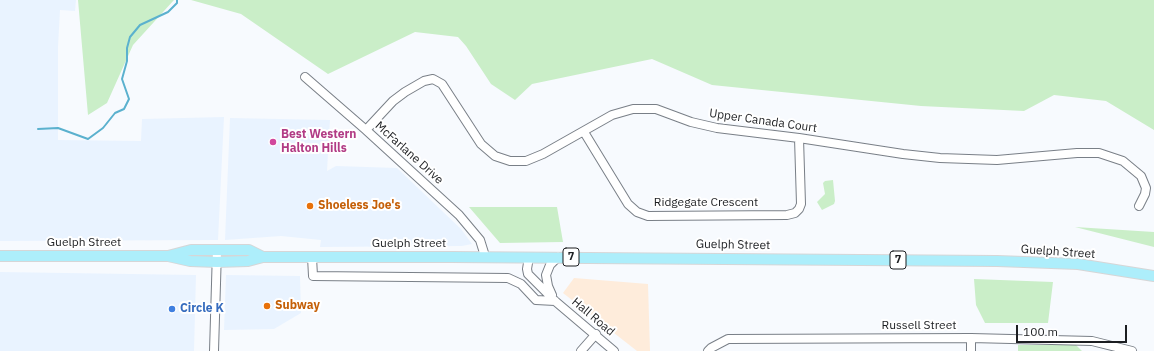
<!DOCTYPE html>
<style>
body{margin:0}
#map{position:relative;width:1154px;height:351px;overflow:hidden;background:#f7fafe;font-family:"IBM Plex Sans",sans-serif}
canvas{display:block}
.scale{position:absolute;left:1016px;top:325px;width:111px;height:18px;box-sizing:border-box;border:2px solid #1c1e21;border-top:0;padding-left:5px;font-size:12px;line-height:14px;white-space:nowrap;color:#1c1e21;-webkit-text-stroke:3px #fff;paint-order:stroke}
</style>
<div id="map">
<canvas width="1154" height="351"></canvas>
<div class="scale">100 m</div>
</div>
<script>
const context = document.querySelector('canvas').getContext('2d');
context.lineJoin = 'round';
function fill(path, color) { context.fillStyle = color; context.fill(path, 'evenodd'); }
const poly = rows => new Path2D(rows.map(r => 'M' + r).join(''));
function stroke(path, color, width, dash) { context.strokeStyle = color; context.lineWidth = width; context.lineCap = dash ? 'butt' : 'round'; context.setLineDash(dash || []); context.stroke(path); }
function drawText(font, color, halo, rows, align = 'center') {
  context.font = font + ' "IBM Plex Sans",sans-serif'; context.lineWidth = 4; context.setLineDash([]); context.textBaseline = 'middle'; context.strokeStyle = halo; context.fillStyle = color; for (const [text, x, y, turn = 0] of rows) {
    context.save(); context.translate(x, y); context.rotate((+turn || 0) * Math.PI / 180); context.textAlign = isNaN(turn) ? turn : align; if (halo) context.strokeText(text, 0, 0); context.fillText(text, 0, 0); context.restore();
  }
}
fill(poly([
 [0,0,76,0,75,11,60,10,58,47,58,140,141,141,142,119,224,117,218,240,0,241],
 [230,118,330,120,327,171,336,166,397,168,461,229,472,244,462,246,320,247,321,240,281,236,225,240],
 [0,272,196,275,194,351,0,351],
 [226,275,300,276,301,313,274,329,224,330]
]), '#e9f3ff');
fill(poly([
 [574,278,648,284,650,351,637,351,563,293]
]), '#feecdb');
fill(poly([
 [78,0,174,0,133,45,107,103,88,115],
 [191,0,1154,0,1154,130,1106,101,1054,95,1024,111,921,106,712,85,652,59,532,84,515,100,491,84,466,46,458,37,415,32,328,74,241,14],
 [833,180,835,201,834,204,822,210,817,202,825,194,823,183,825,181],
 [469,207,557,207,563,242,500,243],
 [1075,227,1154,232,1154,247],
 [974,279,1053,282,1048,323,985,323,976,305],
 [1018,345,1076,345,1082,351,1018,351]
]), '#caeec8');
stroke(poly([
 [38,129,58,128,88,139,103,128,115,113,124,109,129,99,122,79,127,61,127,48,130,37,140,25,168,12,177,3,177,0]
]), '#5bb1ce', 2);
const minor = poly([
 [305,77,366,130,459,215,480,240,485,256],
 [366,130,393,101,405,92,424,81,433,79,442,84,481,144,495,156,510,161,526,161,543,154,612,115,633,109,656,109,691,122,717,128,799,138,903,154,940,158,997,160,1077,153,1099,153,1123,161,1141,176,1146,188,1145,194,1139,206],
 [584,132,628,204,637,212,648,216,787,215,795,213,799,209,801,204,799,138],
 [312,257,313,276,508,278,521,284,536,300,555,301],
 [529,257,527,269,528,274,555,301,614,351],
 [552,295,548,286,546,275,550,265,558,257],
 [214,351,217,250],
 [581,351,596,334],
 [708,351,711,348,728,339,971,338,1092,341,1132,351],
 [971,351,971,338]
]);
const major = poly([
 [0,256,168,256,191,250,249,250,263,257],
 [168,256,190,261,217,262,248,261,263,257,451,257,997,261,1078,264,1154,276]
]);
stroke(minor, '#797f87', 10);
stroke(major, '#d6d6d7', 12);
stroke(minor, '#fff', 8);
stroke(major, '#adeefb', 10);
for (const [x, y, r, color] of [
 [273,142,4,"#d1479c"],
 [310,206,4,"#e8710a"],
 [267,306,4,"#e8710a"],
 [172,309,4,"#3f7fe0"]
]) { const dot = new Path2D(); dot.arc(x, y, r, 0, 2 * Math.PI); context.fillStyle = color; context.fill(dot); stroke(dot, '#fff', 1.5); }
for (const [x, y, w] of [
 [571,257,16],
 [898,260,16]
]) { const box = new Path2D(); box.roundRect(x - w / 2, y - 9, w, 18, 3); context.fillStyle = '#fff'; context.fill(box); stroke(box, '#1c1e21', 1); }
drawText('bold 11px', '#1c1e21', null, [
 ["7",571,257],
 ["7",898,260]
]);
drawText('12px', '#1c1e21', '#fff', [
 ["Upper Canada Court",763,121,8],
 ["McFarlane Drive",409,153,42],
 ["Ridgegate Crescent",706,203],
 ["Guelph Street",84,243],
 ["Guelph Street",409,244],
 ["Guelph Street",733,245,1],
 ["Guelph Street",1058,252,4],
 ["Hall Road",593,317,40],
 ["Russell Street",919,326]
]);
drawText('bold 12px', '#b23c85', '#fff', [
 ["Best Western",281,135],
 ["Halton Hills",281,149]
], 'left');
drawText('bold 12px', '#c56008', '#fff', [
 ["Shoeless Joe's",318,206],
 ["Subway",275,306]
], 'left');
drawText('bold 12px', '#366cbe', '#fff', [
 ["Circle K",180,309]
], 'left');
</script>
